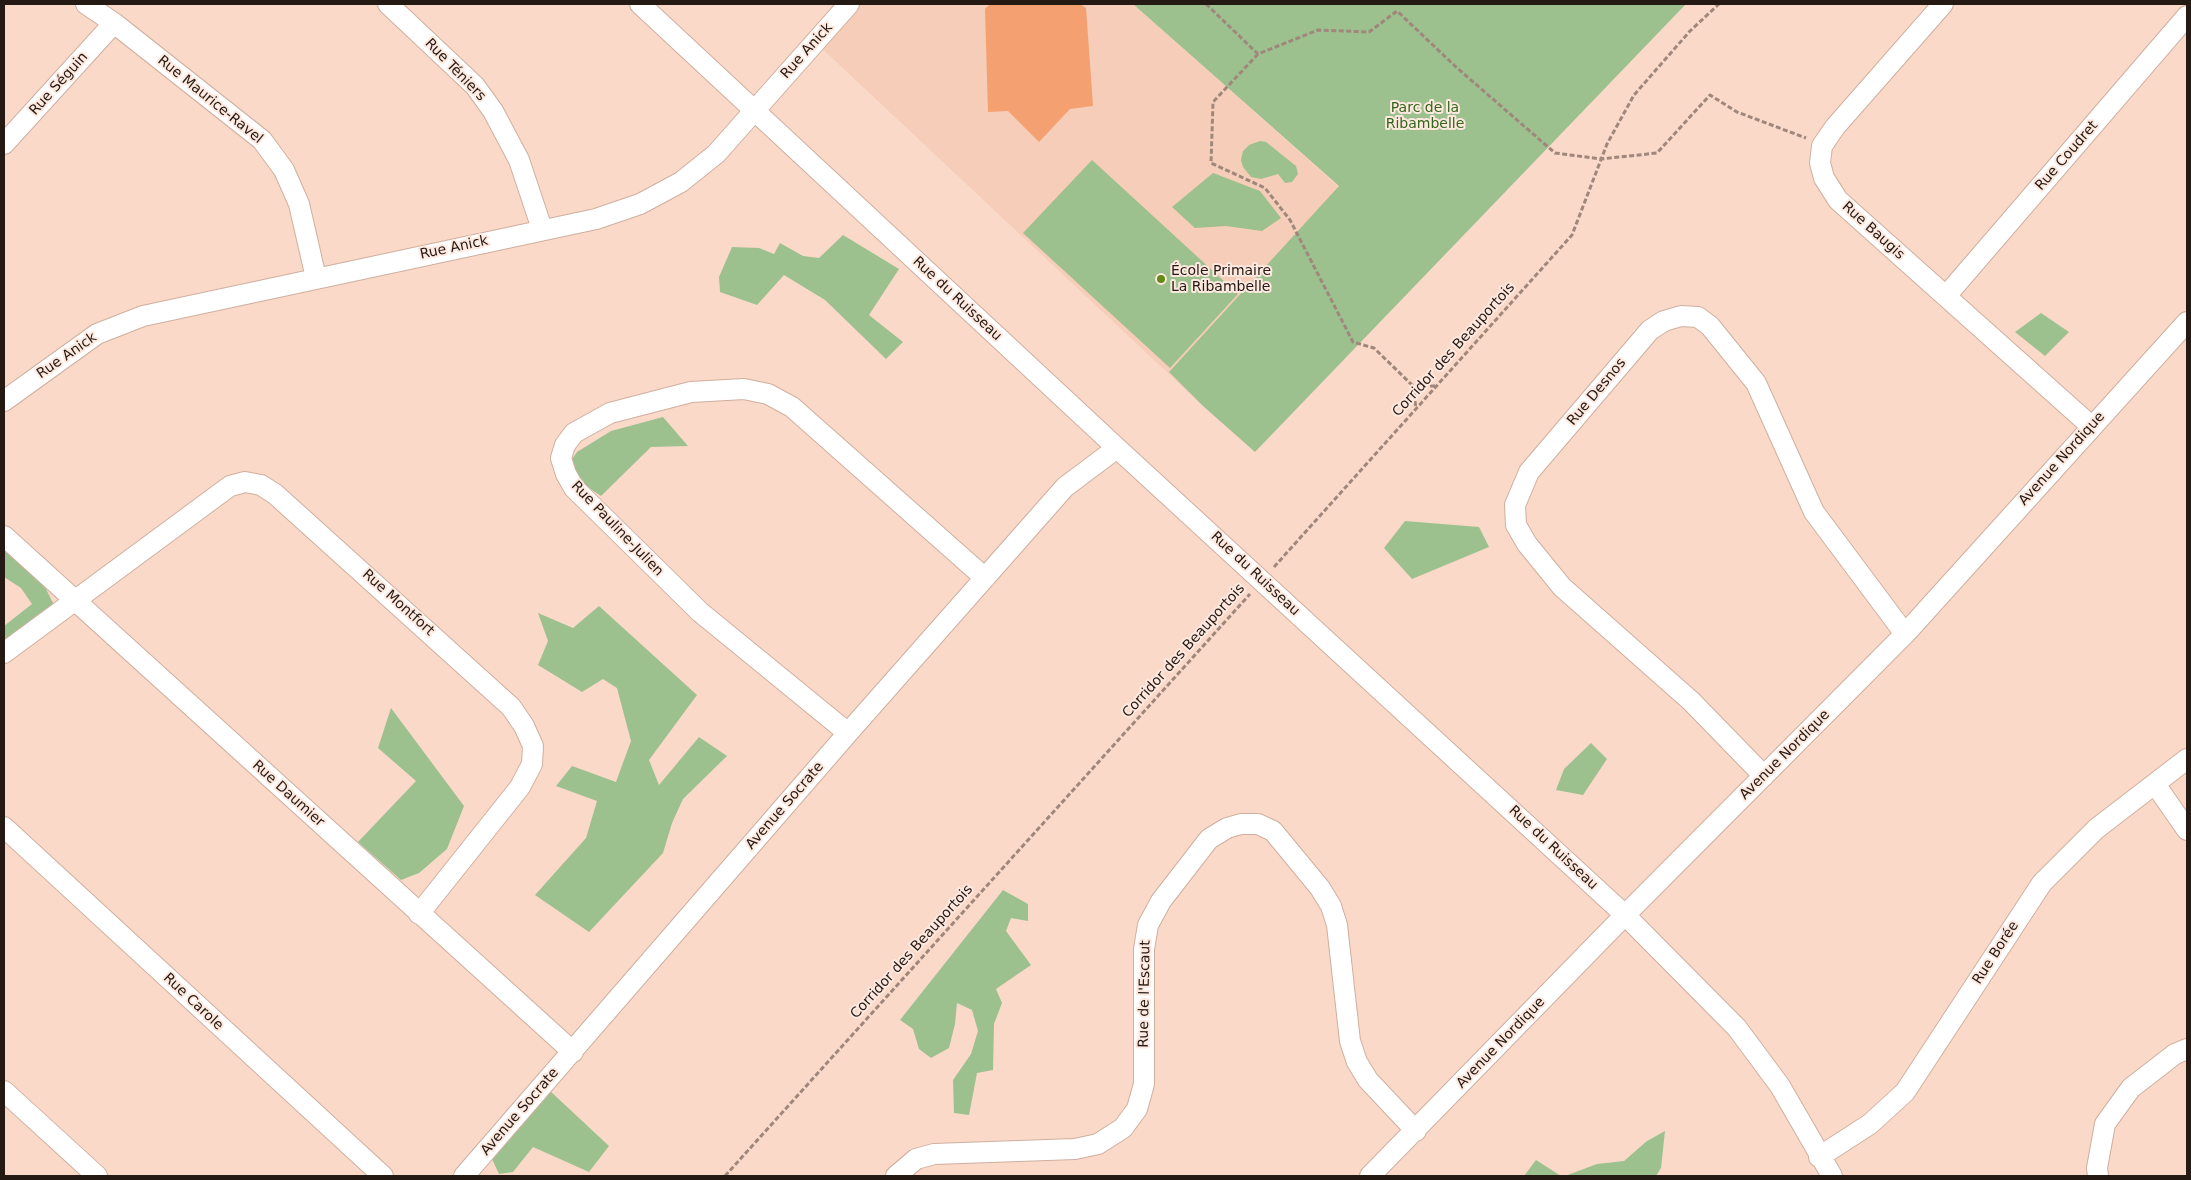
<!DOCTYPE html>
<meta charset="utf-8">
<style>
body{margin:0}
#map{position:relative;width:2191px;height:1180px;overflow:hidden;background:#fad9c9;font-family:"DejaVu Sans",sans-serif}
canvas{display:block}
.frame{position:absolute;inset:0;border:5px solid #251913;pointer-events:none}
</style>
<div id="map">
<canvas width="2191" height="1180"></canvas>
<div class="frame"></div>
</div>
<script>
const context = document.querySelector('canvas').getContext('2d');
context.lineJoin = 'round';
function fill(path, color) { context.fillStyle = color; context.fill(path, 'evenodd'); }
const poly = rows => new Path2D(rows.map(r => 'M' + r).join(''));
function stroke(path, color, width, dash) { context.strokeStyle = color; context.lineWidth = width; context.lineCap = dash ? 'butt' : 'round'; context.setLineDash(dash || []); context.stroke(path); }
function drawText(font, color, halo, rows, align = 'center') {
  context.font = font + ' "DejaVu Sans",sans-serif'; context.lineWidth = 4; context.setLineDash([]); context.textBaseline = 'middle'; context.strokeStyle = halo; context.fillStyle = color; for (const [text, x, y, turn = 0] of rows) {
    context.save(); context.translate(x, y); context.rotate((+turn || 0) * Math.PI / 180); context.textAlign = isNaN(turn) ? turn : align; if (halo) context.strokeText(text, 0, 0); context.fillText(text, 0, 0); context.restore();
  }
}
fill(poly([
 [849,4,1133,4,1339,187,1169,372,1203,406,815,42]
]), '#f5cdb9');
fill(poly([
 [1133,4,1686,4,1255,452,1203,406,1169,372,1339,186],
 [1260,141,1266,142,1296,166,1298,174,1292,182,1285,183,1278,174,1261,179,1251,177,1243,167,1241,160,1243,151,1249,145],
 [1092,160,1238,294,1170,368,1023,233],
 [1213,173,1260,191,1281,218,1262,231,1226,226,1195,228,1172,207],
 [843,235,899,269,869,315,903,342,886,359,825,300,784,275,757,305,720,292,719,277,732,247,759,248,774,254,780,243,803,256,819,258],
 [2041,313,2069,332,2045,356,2015,332],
 [663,417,688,446,651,447,601,496,577,480,568,465,577,452,611,431],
 [1405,521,1479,527,1489,547,1412,579,1384,548],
 [4,550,43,583,53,603,52,623,4,656,4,626,32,604,21,588,4,577],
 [599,606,697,695,649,760,659,785,699,737,727,756,683,799,672,823,663,853,589,932,535,895,586,838,597,801,556,786,572,766,616,782,631,741,617,688,603,679,582,692,538,665,548,641,538,613,573,628],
 [391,708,464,806,447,849,419,873,401,880,358,842,416,781,378,748],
 [1591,743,1607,759,1583,795,1556,790,1564,769],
 [1003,890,1028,904,1028,921,1011,918,1006,931,1031,965,996,989,1002,1003,994,1024,993,1070,977,1073,969,1115,954,1113,953,1080,971,1054,978,1031,972,1010,957,1003,955,1024,949,1048,931,1058,919,1049,913,1029,900,1020],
 [549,1090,609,1146,589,1172,533,1147,513,1172,499,1174,491,1157],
 [1665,1131,1661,1168,1656,1176,1565,1176,1597,1164,1624,1161,1647,1141],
 [1536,1160,1561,1176,1524,1176]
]), '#9dc08f');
fill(poly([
 [990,4,1080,4,1086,8,1093,106,1070,109,1039,142,1008,111,988,112,985,9]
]), '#f4a071');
const minor = poly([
 [86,4,114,23,262,140,284,170,299,204,316,278],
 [388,4,475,86,493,111,519,160,542,229],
 [640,4,1117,448,1625,915,1737,1028,1780,1086,1832,1176],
 [1943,4,1835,127,1822,146,1820,163,1824,178,1838,200,2091,426],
 [4,144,114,23],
 [1946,296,2187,16],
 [4,401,97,334,143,316,596,219,640,204,681,182,716,154,849,4],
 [4,536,573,1052],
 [4,653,230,486,245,482,261,485,275,494,511,707,524,726,533,746,532,764,520,787,419,914],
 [848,733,700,612,574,488,566,474,561,458,565,445,574,433,610,413,691,392,744,389,768,394,792,407,985,578],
 [1764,776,1691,701,1562,587,1527,544,1516,525,1515,505,1529,472,1650,330,1664,321,1681,316,1698,317,1710,326,1756,383,1814,512,1905,634],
 [2155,784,2187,830],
 [4,827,383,1176],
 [4,1091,97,1176],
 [1819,1157,1870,1124,1905,1092,2042,883,2096,829,2187,759],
 [464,1176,848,733,1065,487,1117,448],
 [896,1176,916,1159,934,1154,1075,1149,1098,1144,1123,1128,1137,1109,1144,1084,1144,949,1148,925,1161,901,1209,839,1227,828,1241,824,1258,824,1273,831,1320,888,1331,906,1337,925,1350,1041,1357,1062,1368,1080,1416,1131],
 [1370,1176,1625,915,1905,634,2187,322],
 [2098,1176,2097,1168,2105,1124,2131,1088,2175,1054,2187,1049]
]);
stroke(minor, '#cfaf9f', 22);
stroke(poly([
 [1206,4,1258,54,1318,30,1369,32,1397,11,1456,67,1555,153,1601,159,1657,153,1710,95,1737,112,1806,138],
 [1258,54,1213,102,1211,163,1265,188,1290,220,1353,342,1374,348,1413,386,1437,386],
 [1413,386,1416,409],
 [1274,567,1572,235,1607,144,1634,95,1690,31,1719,4],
 [725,1176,1250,594]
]), '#9f877b', 3, [5, 2.5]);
stroke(minor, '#fff', 20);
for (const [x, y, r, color] of [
 [1161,279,5,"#668b15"]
]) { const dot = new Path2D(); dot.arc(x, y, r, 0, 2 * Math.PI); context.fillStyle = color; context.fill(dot); stroke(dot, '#fde9df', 2); }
drawText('14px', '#251913', '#fde9df', [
 ["Rue Anick",807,51,-48],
 ["Rue Téniers",455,70,46],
 ["Rue Séguin",59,84,-48],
 ["Rue Maurice-Ravel",210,100,39],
 ["Rue Coudret",2067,156,-49],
 ["Rue Baugis",1873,231,42],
 ["Rue Anick",454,248,-12],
 ["Rue du Ruisseau",957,299,43],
 ["Corridor des Beauportois",1454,350,-48],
 ["Rue Anick",67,356,-35],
 ["Rue Desnos",1597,392,-50],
 ["Avenue Nordique",2062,459,-48],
 ["Rue Pauline-Julien",617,529,46],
 ["Rue du Ruisseau",1255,574,43],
 ["Rue Montfort",398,603,42],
 ["Corridor des Beauportois",1184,651,-48],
 ["Avenue Nordique",1785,755,-45],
 ["Rue Daumier",288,794,42],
 ["Avenue Socrate",785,806,-49],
 ["Rue du Ruisseau",1553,848,43],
 ["Corridor des Beauportois",912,952,-48],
 ["Rue Borée",1996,953,-57],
 ["Rue de l'Escaut",1145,994,-89],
 ["Rue Carole",193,1002,43],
 ["Avenue Nordique",1501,1043,-46],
 ["Avenue Socrate",520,1112,-49]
]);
drawText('14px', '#33651b', '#fde9df', [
 ["Parc de la",1425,108],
 ["Ribambelle",1425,124]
]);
drawText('14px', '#251913', '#fde9df', [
 ["École Primaire",1171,271],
 ["La Ribambelle",1171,287]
], 'left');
</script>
